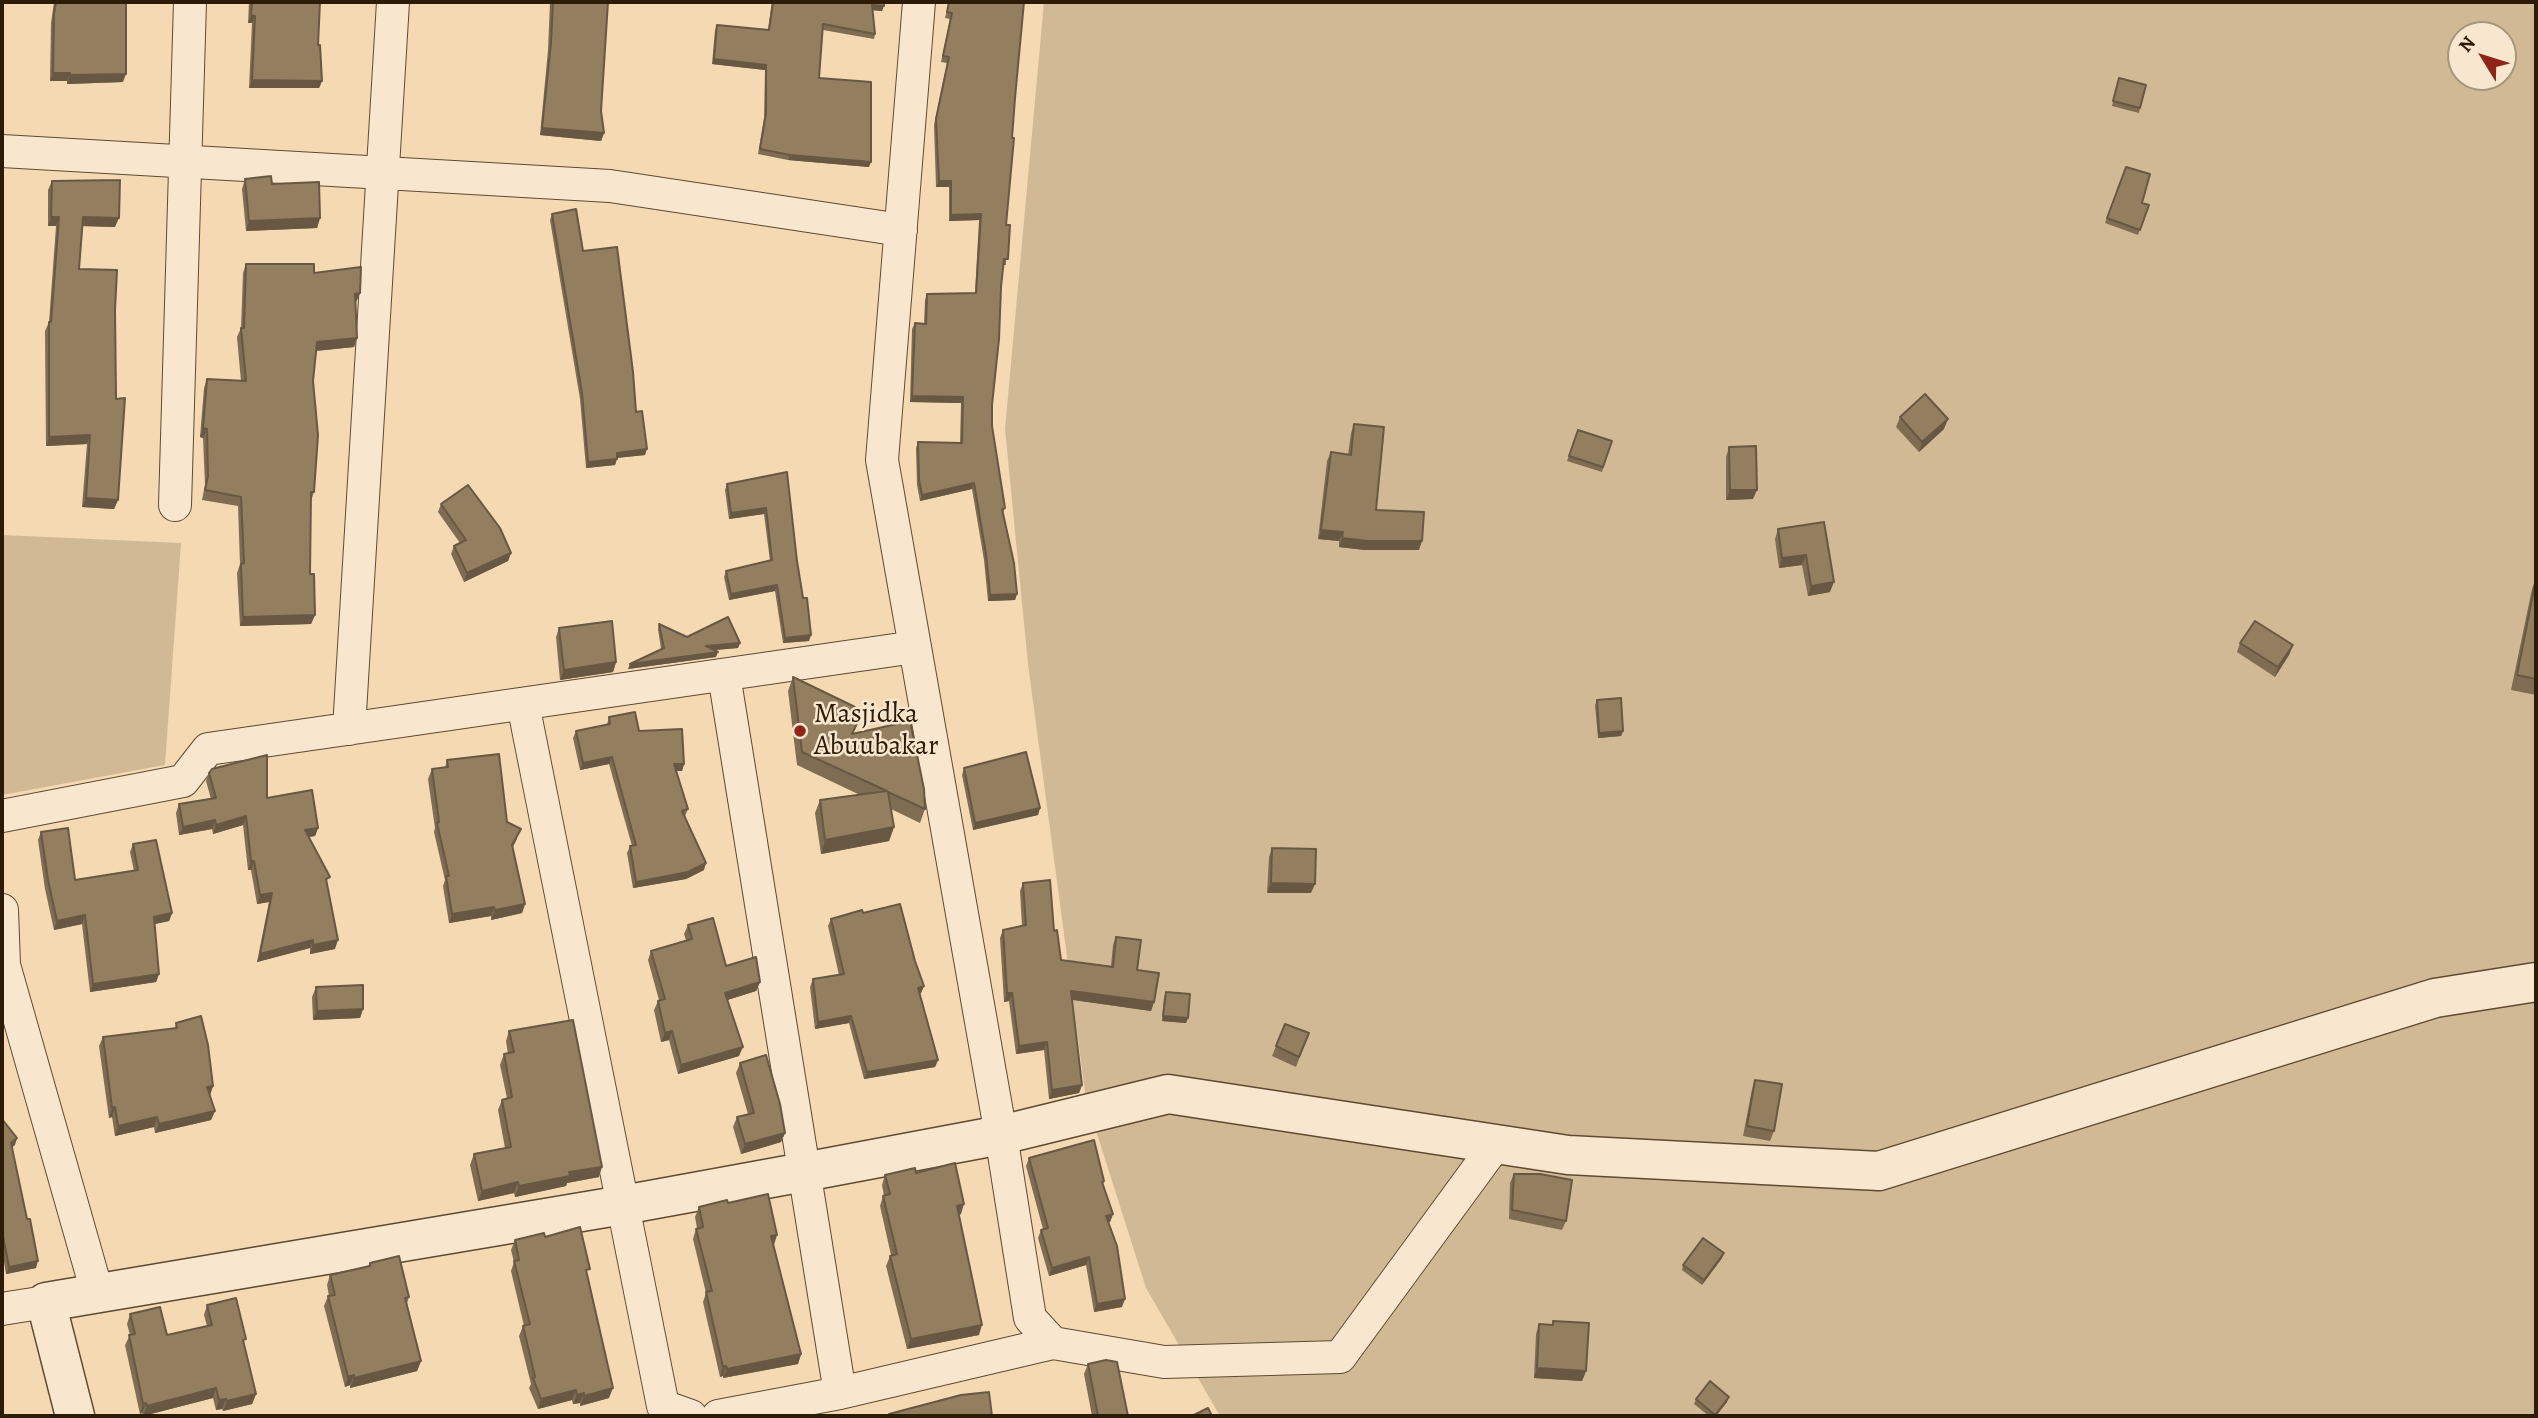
<!DOCTYPE html>
<style>
body{margin:0}
#map{position:relative;width:2538px;height:1418px;overflow:hidden;background:#f4d9b3;font-family:Alegreya,serif}
canvas{display:block}
.frame{position:absolute;inset:0;border:4px solid #2d1b07;pointer-events:none}
.north{position:absolute;left:2447px;top:21px;width:70px;height:70px;box-sizing:border-box;background:#f8e6ce;border:2px solid #a7957e;border-radius:50%;rotate:308deg;font-size:19px;font-weight:700;line-height:28px;text-align:center;color:#2d1b07}
.north::after{content:'';display:block;margin:auto;width:24px;height:32px;background:#8f2418;clip-path:polygon(50% 0,100% 100%,50% 72%,0 100%)}
</style>
<div id="map">
<canvas width="2538" height="1418"></canvas>
<div class="frame"></div>
<div class="north">N</div>
</div>
<script>
const context = document.querySelector('canvas').getContext('2d');
context.lineJoin = 'round';
function fill(path, color) { context.fillStyle = color; context.fill(path, 'evenodd'); }
const poly = rows => new Path2D(rows.map(r => 'M' + r).join(''));
function stroke(path, color, width, dash) { context.strokeStyle = color; context.lineWidth = width; context.lineCap = dash ? 'butt' : 'round'; context.setLineDash(dash || []); context.stroke(path); }
function drawText(font, color, halo, rows, align = 'center') {
  context.font = font + ' Alegreya,serif'; context.lineWidth = 5; context.setLineDash([]); context.textBaseline = 'middle'; context.strokeStyle = halo; context.fillStyle = color; for (const [text, x, y, turn = 0] of rows) {
    context.save(); context.translate(x, y); context.rotate((+turn || 0) * Math.PI / 180); context.textAlign = isNaN(turn) ? turn : align; if (halo) context.strokeText(text, 0, 0); context.fillText(text, 0, 0); context.restore();
  }
}
fill(poly([
 [1044,2,2536,2,2536,1416,1220,1416,1146,1288,1086,1099,1028,664,1005,429],
 [2461,35,2503,35,2503,77,2461,77],
 [2,535,181,543,165,765,2,795]
]), '#d2b996');
const minor = poly([
 [919,2,882,460,1001,1135,1030,1318,1053,1343,1164,1362,1340,1357,1496,1144],
 [2,151,610,186,901,230],
 [175,505,190,2],
 [724,675,840,1393],
 [523,704,663,1406,691,1416],
 [349,729,393,2],
 [2,816,183,781,208,749,915,647],
 [2,910,4,965,97,1292],
 [2,1309,46,1302],
 [718,1416,840,1393,1053,1343]
]);
const tertiary = poly([
 [75,1416,46,1302,623,1205,804,1172,1001,1135,1168,1094,1568,1155,1879,1171,2435,998,2536,982]
]);
stroke(minor, '#5f4a32', 34);
stroke(tertiary, '#5f4a32', 41);
stroke(minor, '#f8e6ce', 32);
stroke(tertiary, '#f8e6ce', 38);
fill(poly([
 [54,2,126,2,123,82,67,84,67,81,50,81,51,23],
 [249,2,320,2,318,45,322,81,319,88,249,88,252,23,248,23],
 [550,2,608,2,601,111,604,133,601,141,540,135,548,50],
 [772,2,884,2,882,11,873,10,875,34,874,39,823,30,819,78,869,167,788,160,758,154,764,118,765,70,712,64,715,30,717,25,768,30],
 [949,2,1024,2,1015,98,1006,225,1006,265,1004,265,1001,287,992,405,992,426,1005,508,1003,513,1017,594,1015,600,988,601,984,560,972,489,920,501,917,485,916,448,918,442,960,443,961,403,910,402,912,329,915,323,924,324,925,300,927,294,975,293,979,220,949,221,949,187,936,187,934,125,947,63,941,62,950,19,945,18],
 [2118,83,2140,108,2139,113,2112,106],
 [2126,167,2142,203,2149,205,2138,235,2105,223],
 [245,179,272,184,320,218,317,228,246,231,242,189],
 [52,181,115,227,83,226,79,269,115,310,118,500,114,509,82,507,87,444,46,446,45,331,49,322,56,226,48,226,48,190],
 [552,214,583,251,636,412,645,455,617,458,615,465,586,468,580,399,550,220],
 [246,264,314,273,360,293,356,302,355,302,357,338,354,347,316,351,313,381,314,492,311,501,310,574,315,615,311,624,240,626,237,573,240,564,238,506,202,500,205,485,203,438,200,437,204,388,207,379,241,381,237,337,241,328,243,273],
 [1900,417,1944,429,1919,452,1896,427],
 [1354,424,1376,510,1419,550,1365,550,1339,547,1339,541,1318,539,1327,461,1331,452,1348,455,1351,433],
 [1578,430,1612,441,1602,472,1567,461],
 [1729,447,1753,499,1726,500,1726,457],
 [787,472,797,561,809,641,783,643,775,591,729,600,724,577,726,571,770,561,764,514,729,519,725,490,727,484],
 [441,504,511,553,508,561,464,582,451,554,454,546,460,543,438,512],
 [1824,522,1830,592,1808,596,1802,565,1779,568,1775,539,1778,529],
 [2536,577,2536,695,2511,690,2532,589],
 [659,624,687,637,740,643,738,648,714,650,716,657,628,669,661,649,658,629],
 [559,628,616,662,613,672,560,680,556,637],
 [2240,643,2293,645,2289,655,2275,677,2237,652],
 [793,677,855,707,851,718,853,733,925,809,920,823,891,809,894,827,889,841,821,854,815,813,820,800,860,795,797,765,788,691],
 [1597,700,1623,731,1621,736,1598,738,1595,705],
 [609,717,639,731,684,764,682,771,676,771,688,809,685,816,704,870,686,879,633,888,627,853,630,846,632,846,609,764,580,770,573,738,576,731,607,725],
 [447,760,507,822,517,839,513,847,525,904,522,913,491,920,491,916,449,923,443,886,445,880,434,832,435,828,428,779,432,769,445,768],
 [964,768,1040,808,1038,815,973,830,962,775],
 [209,773,267,798,318,828,315,836,309,837,327,886,335,949,310,954,310,948,257,962,269,902,257,904,251,870,248,870,243,825,213,834,212,829,179,835,176,813,179,804,211,799,206,781],
 [41,832,75,880,134,871,130,852,133,844,172,913,169,921,154,924,159,974,156,982,90,992,82,924,54,930,45,889,38,840],
 [1272,848,1311,893,1267,893,1269,857],
 [1023,883,1054,931,1061,960,1111,966,1113,945,1116,937,1137,970,1154,1002,1151,1011,1072,1000,1082,1085,1079,1093,1049,1099,1044,1050,1016,1054,1009,1001,1004,1002,1000,938,1003,930,1022,926,1020,891],
 [863,913,915,961,924,986,921,993,920,994,938,1060,935,1067,864,1079,849,1023,815,1029,810,987,813,979,839,975,828,926,831,919],
 [688,925,726,966,760,982,756,991,727,1000,739,1056,678,1074,669,1040,661,1042,654,1010,658,1001,659,1000,648,960,651,951,686,940,684,934],
 [316,987,363,1009,360,1018,313,1020,312,997],
 [1166,992,1188,1018,1186,1023,1162,1021,1164,997],
 [176,1023,213,1086,210,1095,215,1111,211,1120,155,1133,154,1127,115,1136,112,1117,109,1118,99,1046,103,1037,175,1028],
 [1285,1024,1309,1033,1296,1067,1272,1056],
 [509,1031,599,1177,567,1183,566,1186,515,1197,514,1193,478,1201,470,1165,474,1154,505,1148,498,1110,502,1100,507,1098,500,1065,504,1054,508,1054,506,1041],
 [740,1063,785,1133,781,1142,741,1154,733,1127,737,1117,748,1114,736,1073],
 [1755,1080,1774,1131,1770,1141,1743,1136,1752,1089],
 [2,1119,15,1145,12,1147,36,1268,6,1274,2,1250],
 [1029,1158,1104,1181,1103,1185,1113,1214,1110,1222,1109,1222,1122,1307,1094,1312,1086,1265,1049,1276,1038,1238,1041,1230,1043,1229,1026,1166],
 [916,1173,961,1214,959,1215,979,1335,907,1349,886,1266,890,1256,891,1255,880,1206,883,1196,884,1196,882,1185,885,1175],
 [1514,1174,1566,1221,1562,1230,1509,1219,1510,1183],
 [728,1203,774,1245,801,1354,798,1364,723,1378,723,1376,720,1377,703,1302,706,1293,693,1239,696,1229,697,1228,695,1217,699,1207],
 [545,1237,588,1276,609,1398,580,1406,580,1403,573,1404,572,1400,538,1409,529,1388,531,1384,519,1336,523,1326,524,1326,511,1271,514,1262,511,1250,515,1240],
 [1722,1258,1702,1285,1682,1270,1683,1265],
 [370,1263,409,1297,407,1303,421,1361,417,1371,350,1388,350,1385,345,1387,324,1306,328,1296,329,1296,327,1285,330,1275,368,1266],
 [207,1305,244,1346,256,1394,252,1404,223,1411,222,1409,216,1410,213,1398,143,1416,142,1413,140,1414,125,1345,130,1335,127,1324,130,1314,167,1335,207,1326,204,1315],
 [1553,1321,1586,1371,1582,1381,1534,1378,1536,1334,1539,1324,1552,1325],
 [1088,1364,1128,1416,1092,1416,1084,1374],
 [1696,1399,1727,1402,1716,1416,1709,1416,1694,1404]
]), '#7f6c53');
fill(poly([
 [872,5,884,6,882,11,870,10],
 [251,15,255,16,252,23,248,23],
 [714,59,766,65,765,70,712,64],
 [53,73,70,73,67,81,50,81],
 [126,74,123,82,67,84,70,75],
 [252,80,322,81,319,88,249,88],
 [542,128,604,133,601,141,540,135],
 [790,155,871,162,869,167,788,160],
 [939,181,951,181,949,187,936,187],
 [981,214,979,220,949,221,951,215],
 [51,217,59,217,56,226,48,226],
 [83,217,119,218,115,227,80,226],
 [320,218,317,228,246,231,249,221],
 [360,293,356,302,352,303,355,294],
 [357,338,354,347,314,351,317,342],
 [912,396,963,397,961,403,910,402],
 [1948,419,1944,429,1919,452,1922,442],
 [203,428,207,429,203,438,200,437],
 [90,435,87,444,46,446,49,437],
 [647,449,645,455,615,458,617,453],
 [617,459,615,465,586,468,588,462],
 [974,483,972,489,920,501,922,495],
 [1730,490,1757,490,1753,499,1726,500],
 [86,498,118,500,114,509,82,507],
 [766,508,764,514,729,519,731,513],
 [1321,530,1343,532,1339,541,1318,539],
 [1342,538,1422,541,1419,550,1365,550,1339,547],
 [511,553,508,561,464,582,467,573],
 [1806,555,1802,565,1779,568,1782,558],
 [1834,582,1830,592,1808,596,1811,586],
 [777,585,775,591,729,600,731,594],
 [1017,594,1015,600,988,601,990,595],
 [315,615,311,624,240,626,243,617],
 [811,635,809,641,783,643,785,638],
 [740,643,738,648,704,651,706,646],
 [2293,645,2289,655,2275,677,2278,667],
 [718,652,716,657,628,669,630,664],
 [616,662,613,672,560,680,564,670],
 [855,707,850,721,831,721],
 [1623,731,1621,736,1598,738,1599,733],
 [612,757,609,764,580,770,583,763],
 [674,764,684,764,682,771,671,771],
 [1040,808,1038,815,973,830,975,823],
 [246,816,243,825,213,834,216,825],
 [215,820,212,829,179,835,183,827],
 [894,827,889,841,821,854,825,840],
 [318,828,315,836,302,838,305,830],
 [251,861,254,861,251,870,248,870],
 [706,863,704,870,686,879,633,888,636,882],
 [1271,883,1315,884,1311,893,1267,893],
 [272,893,269,902,257,904,260,895],
 [525,904,522,913,491,920,495,910],
 [494,907,491,916,449,923,452,914],
 [172,913,169,921,151,925,154,917],
 [85,915,82,924,54,930,57,921],
 [313,940,310,948,257,962,260,954],
 [338,940,335,949,310,954,313,945],
 [159,974,156,982,90,992,93,984],
 [760,982,756,991,721,1002,725,993],
 [924,986,921,993,915,995,918,988],
 [1071,991,1154,1002,1151,1011,1068,999],
 [1007,993,1012,993,1009,1001,1004,1002],
 [363,1009,360,1018,313,1020,317,1011],
 [851,1016,849,1023,815,1029,818,1022],
 [1163,1016,1188,1018,1186,1023,1162,1021],
 [672,1031,669,1040,661,1042,665,1033],
 [1047,1042,1044,1050,1016,1054,1019,1046],
 [743,1047,739,1056,678,1074,681,1065],
 [938,1060,935,1067,864,1079,867,1072],
 [1082,1085,1079,1093,1049,1099,1052,1090],
 [213,1086,210,1095,207,1087],
 [115,1107,112,1117,109,1118,112,1108],
 [215,1111,211,1120,155,1133,159,1124],
 [157,1117,154,1127,115,1136,118,1126],
 [785,1133,781,1142,741,1154,745,1144],
 [17,1138,15,1145,9,1150,11,1143],
 [602,1167,599,1177,567,1183,566,1186,515,1197,519,1186,569,1172],
 [518,1182,514,1193,478,1201,482,1191],
 [964,1204,961,1214,953,1216,957,1206],
 [1113,1214,1110,1222,1103,1224,1106,1216],
 [777,1235,774,1245,771,1236],
 [1724,1253,1722,1258,1702,1285,1704,1280],
 [1089,1257,1086,1265,1049,1276,1052,1268],
 [38,1261,36,1268,6,1274,9,1267],
 [1125,1299,1122,1307,1094,1312,1097,1304],
 [982,1325,979,1335,907,1349,911,1339],
 [801,1354,798,1364,723,1378,727,1369],
 [421,1361,417,1371,350,1388,354,1378],
 [726,1366,723,1376,720,1377,723,1367],
 [1537,1368,1586,1371,1582,1381,1534,1378],
 [354,1375,350,1385,345,1387,348,1377],
 [216,1388,213,1398,143,1416,147,1406],
 [613,1388,609,1398,580,1406,584,1396],
 [576,1390,572,1400,538,1409,541,1399],
 [584,1393,580,1403,573,1404,577,1395],
 [256,1394,252,1404,223,1411,227,1401],
 [1729,1397,1727,1402,1716,1416,1714,1416],
 [226,1399,222,1409,216,1410,219,1400],
 [146,1403,142,1413,140,1414,143,1404]
]), '#685843');
const building = poly([
 [56,2,126,2,126,74,70,75,70,73,53,73,54,14,56,2],
 [252,2,320,2,318,45,320,45,322,81,252,80,255,16,251,15,252,2],
 [553,2,608,2,601,111,604,133,542,128,551,43,553,2],
 [773,2,884,2,884,6,872,5,875,34,823,24,819,78,871,82,871,162,790,155,760,149,766,113,766,65,714,59,717,25,769,30,773,2],
 [949,2,1024,2,1015,98,1012,138,1014,138,1006,225,1010,225,1008,259,1004,259,1001,287,999,339,992,405,992,426,1005,508,1002,509,1014,563,1017,594,990,595,986,554,974,483,922,495,919,479,918,442,962,443,963,397,912,396,915,323,926,324,927,294,976,293,981,214,951,215,951,181,939,181,936,119,949,57,943,56,952,13,947,12,949,2],
 [2119,78,2146,85,2140,108,2113,101,2119,78],
 [2126,167,2150,174,2142,203,2149,205,2140,230,2107,218,2126,167],
 [271,176,272,184,319,182,320,218,249,221,245,179,271,176],
 [120,180,119,218,83,217,79,269,117,270,115,310,116,399,125,398,118,500,86,498,90,435,49,437,49,322,51,322,59,217,51,217,52,181,120,180],
 [576,209,583,251,617,247,633,372,636,412,642,411,647,449,617,453,617,459,588,462,582,393,552,214,576,209],
 [246,264,314,264,314,273,361,267,360,293,355,294,357,338,317,342,313,381,318,435,314,492,311,492,310,574,314,574,315,615,243,617,241,564,244,563,241,497,205,490,208,476,207,429,203,428,207,379,246,381,241,328,244,328,246,264],
 [1925,394,1948,419,1922,442,1900,417,1925,394],
 [1354,424,1384,427,1376,510,1424,512,1422,541,1368,541,1342,538,1343,532,1321,530,1331,452,1351,455,1354,424],
 [1578,430,1612,441,1603,467,1569,456,1578,430],
 [1756,446,1757,490,1730,490,1729,447,1756,446],
 [787,472,797,561,803,598,807,598,811,635,785,638,777,585,731,594,726,571,772,560,766,508,731,513,727,484,787,472],
 [468,485,500,528,511,553,467,573,454,546,466,540,441,504,468,485],
 [1824,522,1834,582,1811,586,1806,555,1782,558,1778,529,1824,522],
 [2536,579,2536,679,2517,675,2536,579],
 [728,617,740,643,706,646,718,652,630,664,664,648,659,624,687,637,728,617],
 [612,621,616,662,564,670,559,628,612,621],
 [2255,621,2293,645,2278,667,2240,643,2255,621],
 [793,677,855,707,831,721,860,717,852,734,910,721,924,789,925,809,888,792,894,827,825,840,820,800,887,791,802,752,793,677],
 [1621,698,1623,731,1599,733,1597,700,1621,698],
 [635,712,639,731,682,729,684,764,674,764,688,809,682,811,706,863,688,872,636,882,630,846,636,845,612,757,583,763,576,731,610,724,609,717,635,712],
 [1026,752,1040,808,975,823,964,768,1026,752],
 [499,754,507,822,521,829,512,845,525,904,495,910,494,907,452,914,446,876,449,876,437,823,439,822,432,769,448,767,447,760,499,754],
 [267,755,267,798,312,790,318,828,305,830,330,877,326,879,338,940,313,945,313,940,260,954,272,893,260,895,254,861,251,861,246,816,216,825,215,820,183,827,179,804,216,798,209,773,212,769,267,755],
 [68,828,75,880,138,870,133,844,156,840,172,913,154,917,159,974,93,984,85,915,57,921,48,880,41,832,68,828],
 [1272,848,1316,849,1315,884,1271,883,1272,848],
 [1050,880,1054,931,1057,930,1061,960,1113,967,1116,937,1141,940,1137,970,1159,973,1154,1002,1071,991,1082,1085,1052,1090,1047,1042,1019,1046,1012,993,1007,993,1003,930,1026,925,1023,883,1050,880],
 [900,904,915,961,924,986,918,988,938,1060,867,1072,851,1016,818,1022,813,979,844,974,831,919,862,910,863,913,900,904],
 [713,918,726,966,756,957,760,982,725,993,743,1047,681,1065,672,1031,665,1033,658,1001,665,999,651,951,692,939,688,925,713,918],
 [363,985,363,1009,317,1011,316,987,363,985],
 [1166,992,1190,994,1188,1018,1163,1016,1166,992],
 [201,1016,208,1045,213,1086,207,1087,215,1111,159,1124,157,1117,118,1126,115,1107,112,1108,103,1037,177,1028,176,1023,201,1016],
 [573,1020,602,1167,569,1172,570,1176,519,1186,518,1182,482,1191,474,1154,511,1147,502,1100,512,1097,504,1054,514,1052,509,1031,573,1020],
 [1285,1024,1309,1033,1299,1057,1276,1046,1285,1024],
 [766,1055,780,1104,785,1133,745,1144,737,1117,754,1113,740,1063,766,1055],
 [1755,1080,1782,1084,1774,1131,1747,1126,1755,1080],
 [2,1119,17,1138,11,1143,27,1219,30,1219,38,1261,9,1267,2,1231,2,1119],
 [1094,1140,1104,1181,1102,1182,1113,1214,1106,1216,1117,1246,1125,1299,1097,1304,1089,1257,1052,1268,1041,1230,1048,1228,1029,1158,1094,1140],
 [955,1163,964,1204,957,1206,982,1325,911,1339,890,1256,897,1254,883,1196,890,1194,885,1175,915,1168,916,1173,955,1163],
 [1514,1174,1540,1174,1572,1180,1566,1221,1512,1210,1514,1174],
 [768,1194,777,1235,771,1236,801,1354,727,1369,726,1366,723,1367,706,1292,712,1291,696,1229,703,1227,699,1207,727,1200,728,1203,768,1194],
 [580,1227,590,1269,586,1270,613,1388,584,1396,584,1393,577,1395,576,1390,541,1399,533,1378,535,1377,523,1326,530,1324,514,1261,519,1260,515,1240,544,1233,545,1237,580,1227],
 [1703,1238,1724,1253,1704,1280,1683,1265,1703,1238],
 [399,1256,409,1297,405,1298,421,1361,354,1378,354,1375,348,1377,328,1296,335,1295,330,1275,370,1266,370,1263,399,1256],
 [236,1298,246,1339,243,1340,256,1394,227,1401,226,1399,219,1400,216,1388,147,1406,146,1403,143,1404,129,1335,135,1334,130,1314,160,1307,167,1335,212,1325,207,1305,236,1298],
 [1553,1321,1589,1323,1586,1371,1537,1368,1539,1324,1553,1325,1553,1321],
 [1106,1360,1117,1362,1128,1416,1098,1416,1088,1364,1106,1360],
 [1710,1381,1729,1397,1715,1415,1696,1399,1710,1381],
 [989,1392,992,1416,889,1416,889,1414,961,1395,989,1392],
 [1208,1408,1212,1416,1192,1416,1208,1408]
]);
fill(building, '#947e60');
stroke(building, '#685843', 2);
for (const [x, y, r, color] of [
 [800,731,7,"#8f2418"]
]) { const dot = new Path2D(); dot.arc(x, y, r, 0, 2 * Math.PI); context.fillStyle = color; context.fill(dot); stroke(dot, '#f8e6ce', 2.5); }
drawText('28px', '#2d1b07', '#f8e6ce', [
 ["Masjidka",814,715],
 ["Abuubakar",814,747]
], 'left');
</script>
